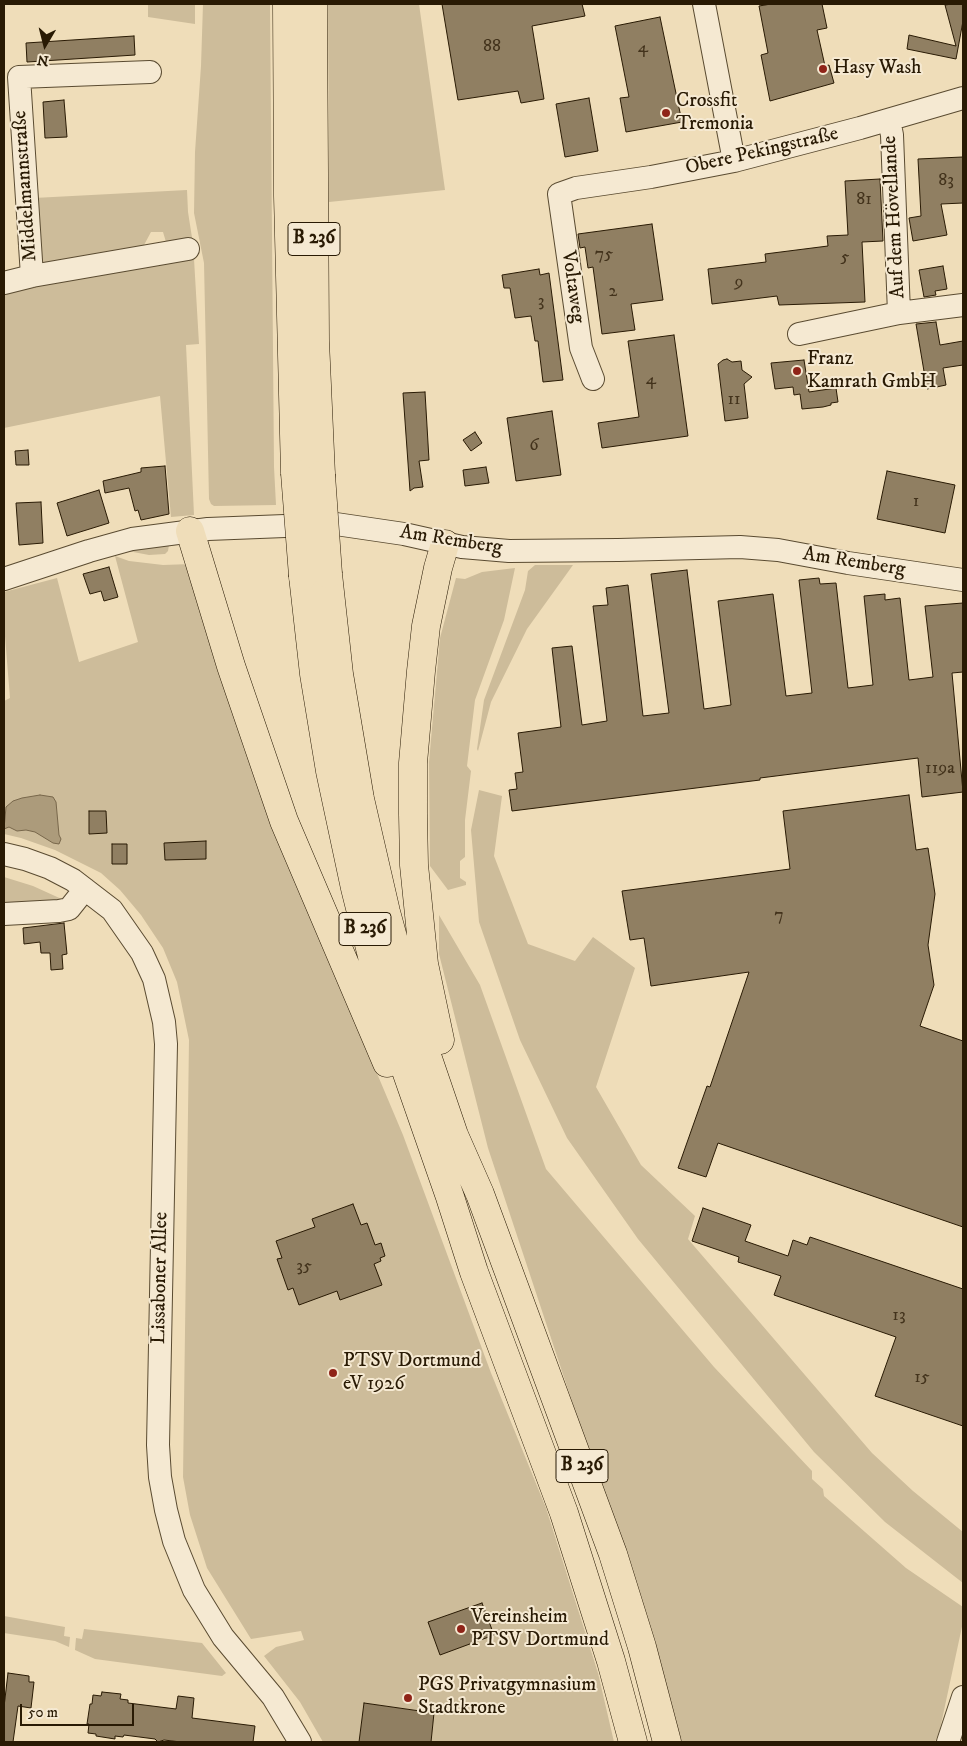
<!DOCTYPE html>
<meta charset="utf-8">
<style>
body{margin:0}
#map{position:relative;width:967px;height:1746px;overflow:hidden;background:#efddb9;font-family:"IM FELL DW Pica",serif}
canvas{display:block}
.frame{position:absolute;inset:0;border:5px solid #291a04;pointer-events:none}
.north{position:absolute;left:20px;top:20px;width:50px;height:50px;-webkit-text-stroke:4px #f5e9d2;paint-order:stroke;rotate:188deg;font-size:14px;font-weight:700;line-height:20px;text-align:center;color:#291a04}
.north::after{content:'';display:block;margin:auto;width:18px;height:22px;background:#291a04;clip-path:polygon(50% 0,100% 100%,50% 72%,0 100%)}
.scale{position:absolute;left:20px;top:1704px;width:114px;height:22px;box-sizing:border-box;border:2px solid #291a04;border-top:0;padding-left:6px;font-size:15px;line-height:18px;white-space:nowrap;color:#291a04;-webkit-text-stroke:4px #f5e9d2;paint-order:stroke}
</style>
<div id="map">
<canvas width="967" height="1746"></canvas>
<div class="frame"></div>
<div class="north">N</div>
<div class="scale">50 m</div>
</div>
<script>
const context = document.querySelector('canvas').getContext('2d');
context.lineJoin = 'round';
function fill(path, color) { context.fillStyle = color; context.fill(path, 'evenodd'); }
const poly = rows => new Path2D(rows.map(r => 'M' + r).join(''));
function stroke(path, color, width, dash) { context.strokeStyle = color; context.lineWidth = width; context.lineCap = dash ? 'butt' : 'round'; context.setLineDash(dash || []); context.stroke(path); }
function drawText(font, color, halo, rows, align = 'center') {
  context.font = font + ' "IM FELL DW Pica",serif'; context.lineWidth = 4; context.setLineDash([]); context.textBaseline = 'middle'; context.strokeStyle = halo; context.fillStyle = color; for (const [text, x, y, turn = 0] of rows) {
    context.save(); context.translate(x, y); context.rotate((+turn || 0) * Math.PI / 180); context.textAlign = isNaN(turn) ? turn : align; if (halo) context.strokeText(text, 0, 0); context.fillText(text, 0, 0); context.restore();
  }
}
fill(poly([
 [148,4,195,4,195,24,148,17],
 [203,4,270,4,274,467,276,505,214,506,211,504,209,499,204,263,194,213,195,152,201,66],
 [328,4,419,4,445,190,329,202],
 [187,190,188,212,193,244,166,242,163,232,151,232,144,245,50,267,37,259,34,198],
 [194,259,199,344,186,345,194,515,171,517,160,396,4,428,4,294,38,286],
 [169,545,168,551,165,554,149,555,128,551,148,546],
 [115,556,129,561,163,565,191,564,219,667,243,745,270,820,403,1135,491,1373,546,1508,598,1673,614,1742,431,1742,434,1713,364,1703,359,1742,323,1742,300,1702,264,1656,276,1647,304,1640,301,1631,251,1639,207,1568,190,1515,183,1477,189,1040,177,982,163,948,141,915,120,890,101,873,55,850,21,838,4,834,4,701,10,698,4,624,4,592,57,578,79,662,138,642],
 [535,565,573,565,527,629,491,702,478,751,477,749,484,700,525,590,528,571],
 [515,568,504,620,475,700,467,766,471,771,465,820,465,857,460,861,460,878,466,882,466,885,448,890,430,866,429,762,440,638,456,578,465,579,482,572],
 [479,790,502,796,494,856,528,944,575,961,593,937,635,968,596,1087,641,1165,695,1216,688,1239,872,1453,913,1491,963,1532,963,1583,885,1522,814,1452,638,1239,567,1138,520,1040,479,922,471,830],
 [4,877,33,886,66,901,4,908],
 [439,915,480,985,546,1169,714,1367,812,1471,812,1479,823,1489,824,1496,906,1568,963,1607,963,1622,940,1729,935,1742,681,1742,664,1679,488,1148,439,954],
 [4,1616,65,1627,64,1636,70,1637,69,1647,55,1641,4,1633],
 [84,1629,202,1643,226,1673,222,1676,95,1659,75,1650,76,1638,82,1639]
]), '#cdbc9a');
const water = poly([
 [40,795,53,797,56,802,59,835,61,839,59,844,53,843,35,832,26,830,17,831,9,827,4,829,6,807,13,801,22,798,40,795]
]);
fill(water, '#ac9b7b');
stroke(water, '#78674b', 1);
const building = poly([
 [442,4,582,4,585,16,532,26,544,99,521,103,518,91,458,100,442,4],
 [771,4,822,4,827,28,817,30,825,66,829,65,834,83,770,101,761,55,768,53,759,6,771,4],
 [952,4,963,4,963,21,956,59,907,49,909,35,956,46,945,5,952,4],
 [660,17,682,122,626,132,620,98,629,97,615,26,660,17],
 [134,36,135,55,27,62,26,43,134,36],
 [589,98,598,151,565,157,556,104,589,98],
 [64,100,67,137,45,138,43,102,64,100],
 [963,157,963,203,941,204,947,235,913,241,909,218,921,216,918,159,963,157],
 [880,179,883,241,862,242,865,302,779,305,777,296,712,304,708,269,766,262,765,254,828,246,827,236,848,235,845,181,880,179],
 [652,224,663,300,631,304,635,330,602,334,593,267,588,268,585,247,580,248,578,234,652,224],
 [943,266,947,289,935,291,936,295,924,297,919,270,943,266],
 [539,269,540,275,549,273,563,380,543,382,538,341,535,341,531,316,515,318,510,288,504,288,502,275,539,269],
 [936,322,940,345,963,341,963,365,943,368,946,385,927,389,916,324,936,322],
 [674,335,688,436,602,448,598,423,639,417,628,341,674,335],
 [727,359,732,362,741,361,742,370,752,377,744,384,748,418,725,421,718,364,723,360,727,359],
 [804,360,809,392,836,388,838,402,831,403,831,405,823,407,802,409,800,394,794,395,793,387,775,389,771,363,804,360],
 [425,392,429,460,419,461,423,487,414,488,410,491,403,393,425,392],
 [552,411,561,475,516,481,507,418,552,411],
 [475,432,482,443,471,451,463,440,475,432],
 [28,450,29,465,16,465,15,451,28,450],
 [165,466,169,514,141,520,138,510,135,511,129,488,105,493,103,481,141,472,141,468,165,466],
 [486,467,489,483,465,486,463,470,486,467],
 [887,471,955,485,945,533,877,519,887,471],
 [99,490,109,523,67,536,57,503,99,490],
 [41,502,43,543,19,545,16,503,41,502],
 [109,567,118,597,104,601,101,591,90,594,83,574,109,567],
 [687,570,704,709,731,705,718,601,773,594,786,696,812,693,799,580,819,578,820,584,836,583,848,688,873,685,864,596,885,594,885,600,900,598,909,680,933,677,925,606,963,603,963,672,952,673,963,792,922,797,918,758,760,778,760,780,512,811,509,790,517,789,515,773,523,772,518,733,561,727,552,648,572,646,582,725,607,721,593,606,608,605,606,588,628,585,643,716,669,713,651,574,687,570],
 [909,795,916,850,928,848,935,894,928,945,934,985,920,1026,963,1041,963,1227,718,1143,706,1177,678,1168,707,1086,710,1087,749,972,651,986,644,938,630,940,622,891,790,869,783,811,909,795],
 [89,811,106,811,107,833,89,834,89,811],
 [206,841,206,859,165,860,164,843,206,841],
 [112,844,127,844,127,864,112,864,112,844],
 [64,923,67,954,62,955,63,969,51,970,50,953,41,953,40,942,24,944,23,928,64,923],
 [353,1204,361,1225,367,1223,375,1245,381,1243,385,1256,380,1258,381,1261,374,1264,382,1285,340,1300,337,1291,299,1305,293,1288,288,1290,277,1259,282,1258,276,1241,315,1227,312,1219,353,1204],
 [703,1208,751,1225,745,1241,788,1256,793,1240,807,1245,810,1237,963,1289,963,1426,875,1396,896,1337,774,1295,781,1276,738,1262,739,1257,692,1241,703,1208],
 [482,1603,494,1635,440,1655,428,1622,482,1603],
 [8,1673,29,1676,29,1682,34,1682,31,1708,18,1706,13,1742,4,1742,4,1707,8,1673],
 [102,1692,121,1694,120,1699,128,1700,128,1703,176,1709,178,1696,194,1698,192,1718,255,1726,253,1742,181,1742,164,1740,158,1742,155,1739,124,1735,123,1737,115,1736,115,1739,96,1736,96,1734,88,1733,89,1724,87,1724,90,1704,92,1704,93,1695,101,1696,102,1692],
 [364,1703,434,1713,431,1742,359,1742,364,1703]
]);
fill(building, '#907f62');
stroke(building, '#291a04', 1);
const minor = poly([
 [704,4,734,161],
 [889,120,892,135,899,313],
 [32,276,19,77,150,72],
 [4,283,32,276,188,249],
 [799,334,899,313,963,305],
 [593,379,581,348,559,194,576,188,651,177,734,161,860,128,963,98],
 [4,579,89,551,132,539,155,536,208,529,336,524,404,534,462,547,509,551,618,550,740,547,778,550,848,563,963,580],
 [4,854,25,859,50,868,73,880,112,910,142,953,154,979,164,1022,166,1044,158,1445,160,1477,166,1510,174,1541,194,1590,223,1637,273,1697,300,1742],
 [4,914,59,911,69,909,85,889],
 [948,1742,963,1697]
]);
const highway = poly([
 [287,4,288,196,295,473],
 [313,4,315,341,321,475],
 [190,531,231,666,284,821,387,1063],
 [328,574,339,674,360,799,386,912,404,978,423,1044,454,1135,480,1194,613,1554,642,1647,667,1742],
 [303,576,314,674,330,771,355,888,377,976,403,1062,450,1197,474,1272,564,1513,611,1661,633,1742],
 [440,1040,424,964,414,865,413,814,413,763,421,671,426,626,438,568,445,544]
]);
stroke(minor, '#5a4b31', 24);
stroke(highway, '#291a04', 29);
stroke(minor, '#f5e9d2', 22);
stroke(highway, '#efddb9', 28);
const highwayBridge = poly([
 [295,473,303,576],
 [321,475,328,574]
]);
stroke(highwayBridge, '#291a04', 29, []);
stroke(highwayBridge, '#efddb9', 28);
for (const [x, y, r, color] of [
 [823,69,5,"#8f2418"],
 [666,113,5,"#8f2418"],
 [797,371,5,"#8f2418"],
 [333,1373,5,"#8f2418"],
 [461,1629,5,"#8f2418"],
 [408,1698,5,"#8f2418"]
]) { const dot = new Path2D(); dot.arc(x, y, r, 0, 2 * Math.PI); context.fillStyle = color; context.fill(dot); stroke(dot, '#f5e9d2', 2); }
drawText('18px', '#43331c', null, [
 ["88",492,47],
 ["4",643,48],
 ["83",946,181],
 ["81",864,200],
 ["75",604,255],
 ["5",845,258],
 ["9",739,283],
 ["2",613,292],
 ["3",541,302],
 ["4",651,380],
 ["11",734,400],
 ["6",534,446],
 ["1",916,502],
 ["119a",940,769],
 ["7",779,916],
 ["35",304,1267],
 ["13",899,1316],
 ["15",922,1378]
]);
for (const [x, y, w] of [
 [314,239,52],
 [365,929,52],
 [582,1466,52]
]) { const box = new Path2D(); box.roundRect(x - w / 2, y - 16.5, w, 33, 4); context.fillStyle = '#f5e9d2'; context.fill(box); stroke(box, '#291a04', 1); }
drawText('bold 19px', '#291a04', null, [
 ["B 236",314,239],
 ["B 236",365,929],
 ["B 236",582,1466]
]);
drawText('20px', '#291a04', '#f5e9d2', [
 ["Hasy Wash",833,69],
 ["Crossfit",676,102],
 ["Tremonia",676,125],
 ["Franz",807,360],
 ["Kamrath GmbH",807,383],
 ["PTSV Dortmund",343,1362],
 ["eV 1926",343,1385],
 ["Vereinsheim",471,1618],
 ["PTSV Dortmund",471,1641],
 ["PGS Privatgymnasium",418,1686],
 ["Stadtkrone",418,1709]
], 'left');
drawText('20px', '#291a04', '#f5e9d2', [
 ["Obere Pekingstraße",762,152,-13],
 ["Middelmannstraße",26,186,-94],
 ["Auf dem Hövellande",895,217,-93],
 ["Voltaweg",572,287,82],
 ["Am Remberg",451,541,9],
 ["Am Remberg",854,563,9],
 ["Lissaboner Allee",161,1278,-89]
]);
</script>
